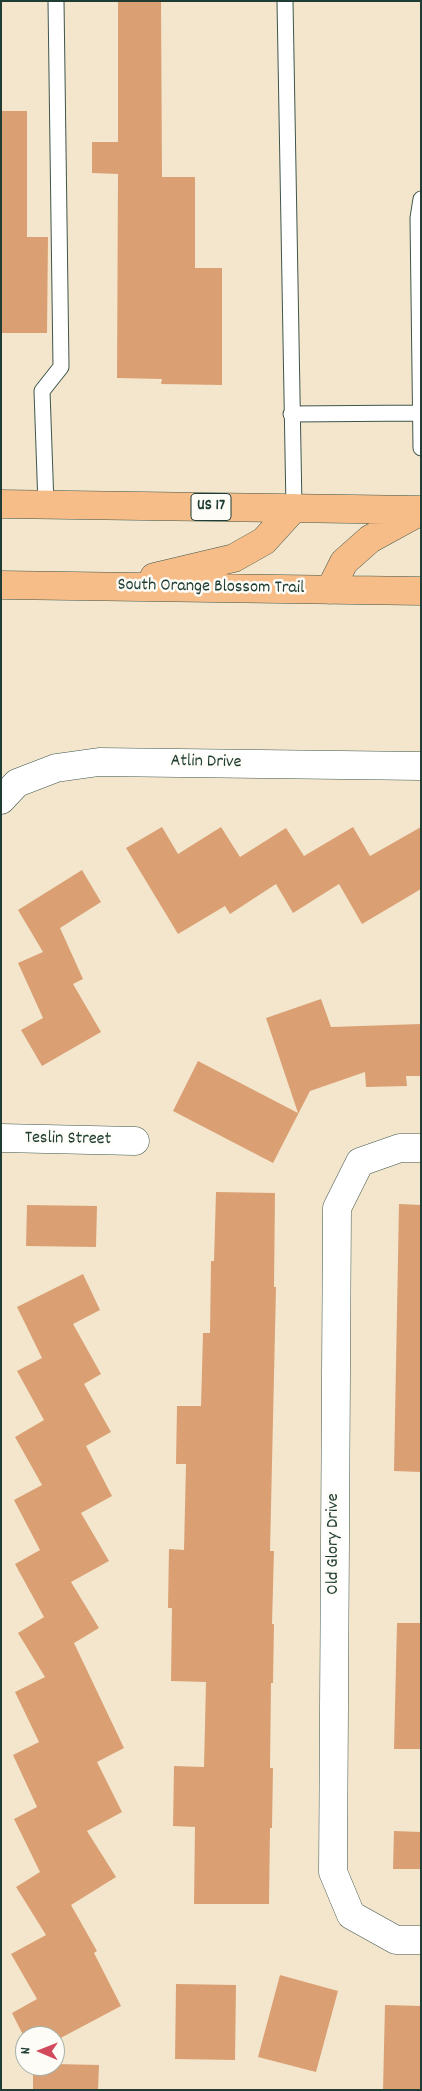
<!DOCTYPE html>
<style>
body{margin:0}
#map{position:relative;width:422px;height:2091px;overflow:hidden;background:#f3e6cd;font-family:Dekko,sans-serif}
canvas{display:block}
.frame{position:absolute;inset:0;border:2px solid #1f3d34;pointer-events:none}
.north{position:absolute;left:15px;top:2026px;width:50px;height:50px;box-sizing:border-box;background:#fdfcf7;border:1px solid #a4b0a9;border-radius:50%;rotate:271deg;font-size:14px;font-weight:700;line-height:20px;text-align:center;color:#1f3d34}
.north::after{content:'';display:block;margin:auto;width:18px;height:22px;background:#d1495b;clip-path:polygon(50% 0,100% 100%,50% 72%,0 100%)}
</style>
<div id="map">
<canvas width="422" height="2091"></canvas>
<div class="frame"></div>
<div class="north">N</div>
</div>
<script>
const context = document.querySelector('canvas').getContext('2d');
context.lineJoin = 'round';
function fill(path, color) { context.fillStyle = color; context.fill(path, 'evenodd'); }
const poly = rows => new Path2D(rows.map(r => 'M' + r).join(''));
function stroke(path, color, width, dash) { context.strokeStyle = color; context.lineWidth = width; context.lineCap = dash ? 'butt' : 'round'; context.setLineDash(dash || []); context.stroke(path); }
function drawText(font, color, halo, rows, align = 'center') {
  context.font = font + ' Dekko,sans-serif'; context.lineWidth = 5; context.setLineDash([]); context.textBaseline = 'middle'; context.strokeStyle = halo; context.fillStyle = color; for (const [text, x, y, turn = 0] of rows) {
    context.save(); context.translate(x, y); context.rotate((+turn || 0) * Math.PI / 180); context.textAlign = isNaN(turn) ? turn : align; if (halo) context.strokeText(text, 0, 0); context.fillText(text, 0, 0); context.restore();
  }
}
fill(poly([
 [118,1,161,1,162,177,195,177,195,268,222,268,222,385,161,384,162,379,117,378,118,174,92,173,92,142,118,142],
 [1,111,27,111,27,237,48,237,47,333,1,333],
 [162,827,178,854,221,827,240,857,286,828,304,856,353,827,370,856,421,827,421,889,362,924,339,884,293,913,276,884,230,914,225,906,178,934,126,848],
 [82,870,101,902,60,928,83,979,73,984,101,1032,42,1066,21,1030,43,1018,18,963,43,952,18,910],
 [321,999,331,1027,421,1024,421,1076,406,1076,407,1086,366,1087,365,1072,310,1091,273,1163,173,1111,198,1061,298,1113,266,1018],
 [216,1192,275,1193,274,1287,276,1287,270,1551,274,1551,272,1624,274,1624,273,1683,271,1683,270,1768,273,1768,272,1828,270,1828,269,1904,194,1904,195,1827,173,1826,174,1766,204,1767,206,1682,171,1681,172,1608,168,1608,169,1549,184,1550,186,1464,176,1464,177,1406,201,1406,203,1333,210,1333,211,1261,214,1261],
 [399,1204,421,1205,421,1472,394,1471],
 [27,1205,97,1206,96,1247,26,1246],
 [83,1274,100,1310,73,1324,101,1374,84,1384,111,1432,86,1446,112,1496,81,1513,109,1561,71,1582,99,1628,74,1643,124,1748,97,1762,122,1812,87,1831,116,1877,71,1905,97,1951,94,1953,121,2006,55,2041,55,2036,25,2036,25,2039,12,2013,37,1999,11,1954,46,1935,16,1887,40,1872,14,1819,37,1807,13,1755,39,1742,15,1692,45,1677,18,1633,44,1617,15,1564,40,1550,14,1500,42,1485,15,1437,44,1420,17,1371,42,1358,17,1307],
 [397,1623,421,1623,421,1749,394,1749],
 [394,1831,421,1832,421,1869,393,1869],
 [280,1975,338,1991,316,2072,258,2057],
 [176,1984,236,1985,235,2060,175,2059],
 [385,2005,421,2006,421,2090,383,2090],
 [55,2064,99,2065,98,2090,33,2090,33,2066,55,2066]
]), '#daa073');
const service = poly([
 [285,1,294,508],
 [421,199,418,218,421,448],
 [291,414,420,413],
 [46,505,42,391,61,367,56,1]
]);
const minor = poly([
 [1,800,17,783,56,768,99,762,421,766],
 [1,1138,135,1141],
 [421,1148,400,1148,360,1162,337,1208,333,1872,351,1915,396,1940,421,1940]
]);
const primary = poly([
 [1,504,421,510],
 [154,577,234,558,264,541,294,508],
 [1,585,421,591],
 [330,590,344,562,370,539,421,511]
]);
stroke(service, '#3f564b', 17);
stroke(minor, '#3f564b', 29);
stroke(primary, '#3f564b', 29);
stroke(service, '#fff', 15);
stroke(minor, '#fff', 28);
stroke(primary, '#f7bd88', 28);
for (const [x, y, w] of [
 [211,507,40]
]) { const box = new Path2D(); box.roundRect(x - w / 2, y - 13.5, w, 27, 4); context.fillStyle = '#fdfcf7'; context.fill(box); stroke(box, '#1f3d34', 1); }
drawText('bold 16px', '#1f3d34', null, [
 ["US 17",211,507]
]);
drawText('18px', '#1f3d34', '#fdfcf7', [
 ["South Orange Blossom Trail",211,588,1],
 ["Atlin Drive",206,763,1],
 ["Teslin Street",68,1140,1],
 ["Old Glory Drive",335,1544,-90]
]);
</script>
